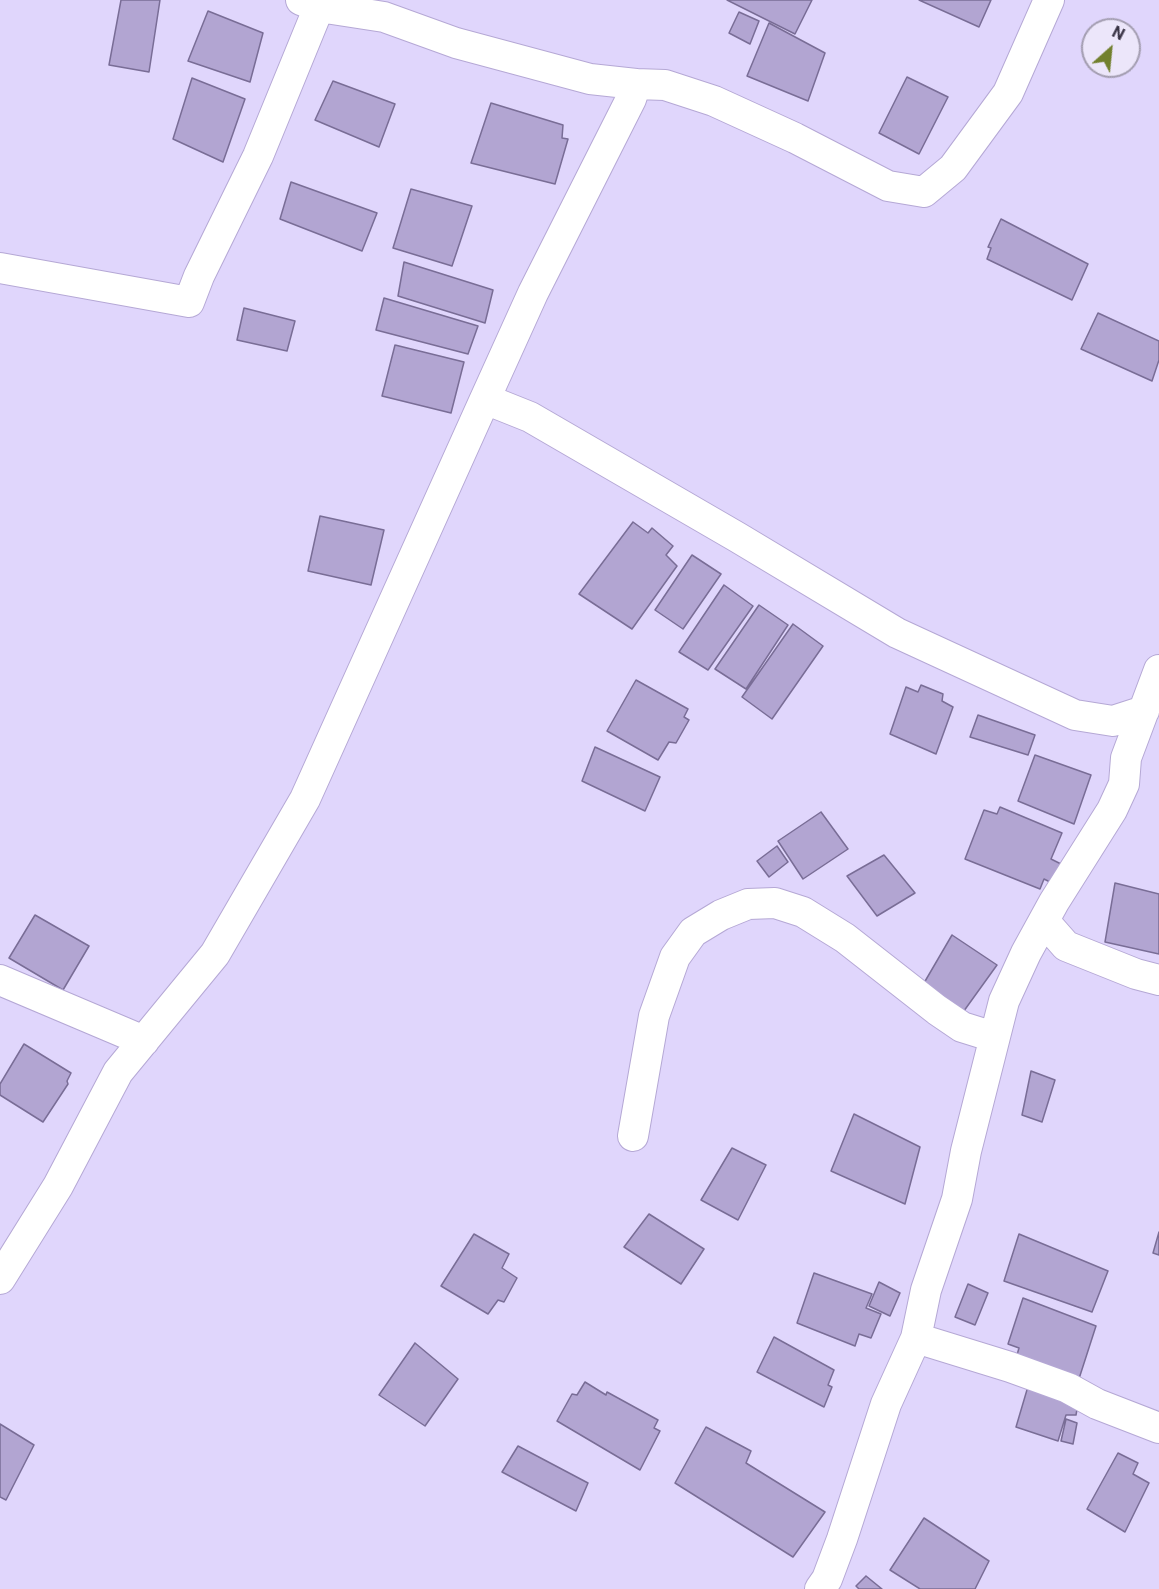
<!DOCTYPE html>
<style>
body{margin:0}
#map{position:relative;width:1159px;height:1589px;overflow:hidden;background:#e0d6fc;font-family:Roboto,sans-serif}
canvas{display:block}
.north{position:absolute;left:1081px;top:18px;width:60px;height:60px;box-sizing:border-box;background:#ece6fa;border:2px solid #a39db0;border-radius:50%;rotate:27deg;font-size:16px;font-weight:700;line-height:24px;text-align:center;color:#363042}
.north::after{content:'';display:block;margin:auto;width:21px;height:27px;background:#72802e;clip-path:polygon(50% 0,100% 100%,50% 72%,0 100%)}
</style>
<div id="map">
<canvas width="1159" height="1589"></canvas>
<div class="north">N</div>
</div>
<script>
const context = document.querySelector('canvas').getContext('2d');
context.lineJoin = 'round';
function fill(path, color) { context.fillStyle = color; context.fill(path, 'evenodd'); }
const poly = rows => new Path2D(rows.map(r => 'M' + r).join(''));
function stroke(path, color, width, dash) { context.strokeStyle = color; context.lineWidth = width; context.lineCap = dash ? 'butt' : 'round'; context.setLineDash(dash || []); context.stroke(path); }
const building = poly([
 [121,0,160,0,149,72,109,65,121,0],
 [727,0,812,0,795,34,727,0],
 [919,0,991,0,979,27,919,0],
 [208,11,263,33,250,82,188,61,208,11],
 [739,12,759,21,750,44,729,33,739,12],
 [769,23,825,53,808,101,747,76,769,23],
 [907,77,948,97,919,154,879,133,907,77],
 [192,78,245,99,223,162,173,139,192,78],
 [333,81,395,104,379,147,315,120,333,81],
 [491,103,563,125,562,138,568,139,555,184,471,163,491,103],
 [291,182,377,213,362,251,280,219,291,182],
 [411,189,472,206,452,266,393,248,411,189],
 [1001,219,1088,264,1072,300,987,259,991,248,988,247,1001,219],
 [404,262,493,290,485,323,398,296,404,262],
 [384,298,478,326,468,354,376,330,384,298],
 [244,308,295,321,287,351,237,340,244,308],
 [1098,313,1159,341,1159,360,1152,381,1081,349,1098,313],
 [395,345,464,362,451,413,382,396,395,345],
 [320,516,384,530,371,585,308,571,320,516],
 [633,522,648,533,652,528,673,546,666,555,677,566,632,629,579,594,633,522],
 [692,555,721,574,683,629,655,610,692,555],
 [724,585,753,606,708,670,679,652,724,585],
 [759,605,788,625,746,689,715,669,759,605],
 [793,624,823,646,772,719,742,697,793,624],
 [636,680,688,709,684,717,689,720,676,743,669,742,658,760,607,731,636,680],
 [921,685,943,694,942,701,953,707,936,754,890,734,906,687,918,692,921,685],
 [978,715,1035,735,1028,755,970,737,978,715],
 [595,747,660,777,645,811,582,781,595,747],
 [1035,755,1091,775,1074,824,1018,801,1035,755],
 [1000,807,1062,833,1051,859,1061,864,1052,883,1044,879,1040,889,965,859,984,810,997,814,1000,807],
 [821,812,848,849,803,879,778,841,821,812],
 [777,846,788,862,769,877,757,861,777,846],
 [884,855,915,893,877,916,847,876,884,855],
 [1115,883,1159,894,1159,954,1105,942,1115,883],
 [35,915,89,946,63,990,9,958,35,915],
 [952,935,997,965,961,1015,924,983,952,935],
 [24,1044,71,1073,67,1081,68,1084,43,1122,0,1095,0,1084,24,1044],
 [1031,1071,1055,1080,1042,1122,1022,1115,1031,1071],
 [854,1114,920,1147,905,1204,831,1171,854,1114],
 [732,1148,766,1165,738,1220,701,1200,732,1148],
 [649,1214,704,1249,681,1284,624,1247,649,1214],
 [1159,1232,1159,1255,1153,1253,1159,1232],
 [474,1234,509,1254,502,1268,517,1278,504,1302,498,1300,488,1314,441,1286,474,1234],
 [1019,1234,1108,1271,1092,1312,1004,1281,1019,1234],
 [814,1273,872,1294,866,1308,881,1314,871,1338,859,1334,855,1346,797,1323,814,1273],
 [879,1282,900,1293,890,1316,869,1306,879,1282],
 [968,1284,988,1293,975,1325,955,1317,968,1284],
 [1023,1298,1096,1326,1076,1388,1014,1365,1019,1348,1008,1344,1023,1298],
 [774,1337,834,1370,828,1385,832,1387,824,1407,757,1372,774,1337],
 [415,1343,458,1379,425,1426,379,1395,415,1343],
 [585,1382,606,1395,607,1392,658,1420,654,1428,660,1431,640,1470,557,1421,572,1394,577,1395,585,1382],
 [1029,1383,1079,1398,1076,1415,1066,1415,1058,1441,1016,1427,1029,1383],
 [1066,1419,1077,1423,1073,1444,1061,1441,1066,1419],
 [0,1424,34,1445,6,1500,0,1497,0,1424],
 [706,1427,751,1451,746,1463,825,1512,793,1557,675,1483,706,1427],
 [518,1446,588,1483,576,1511,502,1472,518,1446],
 [1118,1453,1138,1463,1133,1474,1149,1483,1125,1532,1087,1509,1118,1453],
 [924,1518,989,1561,975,1589,920,1589,890,1570,924,1518],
 [866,1576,882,1589,859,1589,856,1586,866,1576]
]);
fill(building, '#b2a5d2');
stroke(building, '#796d96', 1.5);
const minor = poly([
 [301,0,319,7,384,17,456,43,590,79,636,84,631,99,533,293,485,399],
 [636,84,665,85,714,101,795,138,888,186,924,192,953,168,1008,93,1049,0],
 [0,268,189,302,199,276,258,156,319,7],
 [1044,921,1066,946,1136,974,1159,980],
 [0,980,144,1041],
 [633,1136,654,1016,675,957,693,932,721,915,748,904,775,903,803,912,845,938,937,1010,962,1027,994,1037],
 [0,1279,58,1186,118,1072,215,954,305,799,485,399,530,417,737,537,897,633,1075,715,1113,721,1144,711],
 [916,1338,1010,1367,1068,1388,1097,1404,1159,1428],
 [820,1589,827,1579,842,1539,886,1404,916,1338,926,1290,957,1199,966,1151,1004,1001,1026,953,1054,902,1112,810,1124,784,1126,758,1159,670]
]);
stroke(minor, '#b5a8d5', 32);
stroke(minor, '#fff', 30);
</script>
